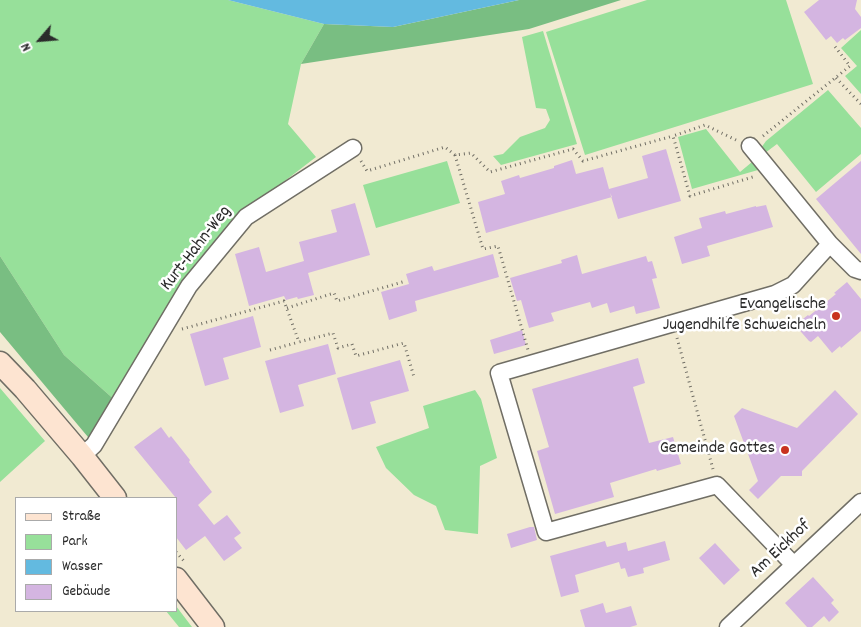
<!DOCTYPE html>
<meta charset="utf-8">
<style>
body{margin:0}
#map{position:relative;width:861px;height:627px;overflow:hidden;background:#f1ead2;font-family:Dekko,sans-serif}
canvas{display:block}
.legend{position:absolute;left:15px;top:497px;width:162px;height:115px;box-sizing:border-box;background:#fff;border:1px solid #aaa;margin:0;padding:6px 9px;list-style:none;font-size:15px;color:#2b2b2b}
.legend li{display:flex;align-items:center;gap:10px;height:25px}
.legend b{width:25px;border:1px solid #aaa}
.north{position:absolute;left:15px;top:15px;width:50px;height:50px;-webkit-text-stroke:4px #fff;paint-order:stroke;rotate:243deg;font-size:14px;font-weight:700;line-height:20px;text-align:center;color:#2b2b2b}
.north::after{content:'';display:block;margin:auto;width:18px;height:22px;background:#2b2b2b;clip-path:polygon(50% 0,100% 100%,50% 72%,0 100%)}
</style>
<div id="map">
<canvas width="861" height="627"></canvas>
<ul class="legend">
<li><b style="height:6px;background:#fde4d1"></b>Straße</li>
<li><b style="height:14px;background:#97e09a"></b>Park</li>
<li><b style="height:14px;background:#63bae0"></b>Wasser</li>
<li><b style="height:14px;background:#d4b5e1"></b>Gebäude</li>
</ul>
<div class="north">N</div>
</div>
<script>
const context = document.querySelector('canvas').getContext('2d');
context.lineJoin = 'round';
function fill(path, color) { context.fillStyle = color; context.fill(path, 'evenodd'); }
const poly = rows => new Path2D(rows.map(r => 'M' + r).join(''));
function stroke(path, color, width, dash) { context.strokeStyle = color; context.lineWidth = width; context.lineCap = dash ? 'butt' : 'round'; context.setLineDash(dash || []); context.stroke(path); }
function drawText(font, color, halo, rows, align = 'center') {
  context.font = font + ' Dekko,sans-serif'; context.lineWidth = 5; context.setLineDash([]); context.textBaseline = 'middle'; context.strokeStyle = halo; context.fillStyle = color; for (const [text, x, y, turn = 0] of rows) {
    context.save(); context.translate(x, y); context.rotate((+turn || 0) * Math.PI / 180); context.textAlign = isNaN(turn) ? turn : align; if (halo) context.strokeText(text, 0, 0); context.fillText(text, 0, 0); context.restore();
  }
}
fill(poly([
 [0,0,228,0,324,24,301,64,288,124,316,157,234,220,195,264,117,402,64,355,0,256],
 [647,0,786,0,813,84,585,155,546,32],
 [861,30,861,94,845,76,857,66,841,48],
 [543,31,577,144,501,165,493,156,503,154,520,137,545,128,550,120,546,109,536,108,522,37],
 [828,90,861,128,861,154,816,192,777,144,765,153,761,148,766,141],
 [706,129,740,172,752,162,758,170,692,189,678,137],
 [447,161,460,203,376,228,363,185],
 [0,388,45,441,0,482],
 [475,390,481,399,497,458,480,466,478,534,445,530,436,506,414,495,386,468,376,447,429,428,423,406],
 [176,606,192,627,179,627,166,611,176,611]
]), '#97e09a');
fill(poly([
 [519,0,621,0,529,29,301,64,324,24,393,27],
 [0,256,64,355,117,402,93,443,0,332]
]), '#79be82');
fill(poly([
 [228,0,519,0,393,27,324,24]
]), '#63bae0');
fill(poly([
 [819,0,857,0,855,9,861,17,861,28,845,40,843,38,837,43,831,36,826,40,804,12],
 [666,149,681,201,618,219,610,193,612,197,486,233,478,202,505,194,501,181,519,175,520,178,554,168,554,166,572,160,576,174,603,167,609,189,648,178,642,156],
 [861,161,861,254,816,199],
 [355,203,370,255,308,273,314,295,298,299,297,297,286,300,284,296,249,306,235,254,259,247,266,272,304,261,299,242,337,232,331,210],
 [766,205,773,227,707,246,710,256,682,264,674,237,702,228,699,218,725,211,726,214,756,206,756,207],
 [493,254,499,277,415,301,417,311,389,320,381,292,409,284,406,274,432,266,434,271],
 [577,255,582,274,646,256,648,262,652,261,657,278,652,279,660,308,636,314,634,306,610,313,607,303,592,308,590,302,551,313,554,321,529,328,521,300,517,301,510,278,562,263,561,260],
 [847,282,861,299,861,331,841,348,840,346,832,353,818,336,811,342,809,341,795,325,808,315,809,316,836,294,834,293],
 [253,316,261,347,223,358,229,379,205,386,190,334],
 [522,330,526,345,494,354,490,340],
 [328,344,336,374,298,385,304,406,280,413,265,361],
 [638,358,645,383,633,387,649,443,673,437,681,464,657,471,656,469,610,483,614,497,555,514,537,451,549,447,532,389],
 [400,360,409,391,370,402,376,423,352,430,337,378],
 [835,390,858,414,802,471,802,476,781,476,758,499,749,490,758,481,734,416,742,408,797,428],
 [161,427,169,438,171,436,190,460,189,462,212,492,198,505,214,525,227,515,241,533,234,538,242,548,224,561,205,536,186,550,176,537,176,498,134,447],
 [530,527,534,527,537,540,511,548,507,534],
 [605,541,607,547,626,542,628,551,665,541,670,560,643,568,644,573,628,577,625,568,621,569,619,562,575,575,579,592,561,597,550,556],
 [715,543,740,570,724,585,699,558],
 [813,577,834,600,831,603,839,612,829,622,824,616,812,627,807,627,785,603],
 [603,603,606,613,631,606,637,625,630,627,585,627,580,610]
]), '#d4b5e1');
const street = poly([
 [750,146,830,244,855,269,861,271],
 [82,456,94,445,189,286,246,217,353,148],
 [794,565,717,485,546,532,499,373,775,294,793,285,830,244],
 [728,627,861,502]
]);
const secondary = poly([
 [0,363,25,389,82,456,115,498],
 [176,579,213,627]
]);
stroke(street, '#706e65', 19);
stroke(secondary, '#706e65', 25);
stroke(poly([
 [836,78,861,104],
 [763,136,850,66,833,44],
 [736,140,705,125,673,136,690,196,756,176],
 [455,155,483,249,498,246,528,350],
 [361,161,367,171,445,147,455,155,471,153,490,172,573,149,583,161,673,136],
 [287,308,334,293,337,301,406,281],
 [182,329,284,301,299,342,333,333,338,348,352,344,356,356,404,343,414,377],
 [677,338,713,469],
 [270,350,299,342],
 [176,552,184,561]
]), '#706e65', 3, [1, 4]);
stroke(street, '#fff', 16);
stroke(secondary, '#fde4d1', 22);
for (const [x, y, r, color] of [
 [836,316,5,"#c8321e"],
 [785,450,5,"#c8321e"]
]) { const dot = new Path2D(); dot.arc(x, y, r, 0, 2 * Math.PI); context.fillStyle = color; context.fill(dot); stroke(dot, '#fff', 2); }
drawText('18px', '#2b2b2b', '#fff', [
 ["Kurt-Hahn-Weg",197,249,-52],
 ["Am Eickhof",781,550,-43]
]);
drawText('18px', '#2b2b2b', '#fff', [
 ["Evangelische",826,306],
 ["Jugendhilfe Schweicheln",826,327],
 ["Gemeinde Gottes",775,450]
], 'right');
</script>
